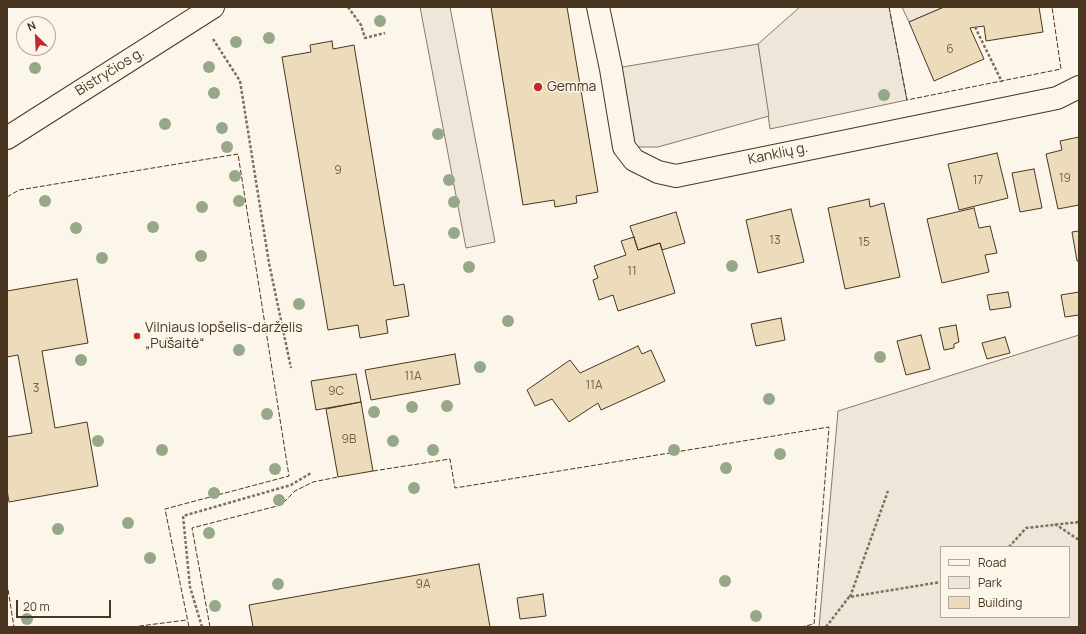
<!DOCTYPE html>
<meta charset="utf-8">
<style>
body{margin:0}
#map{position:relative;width:1086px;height:634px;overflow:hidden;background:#fbf6e9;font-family:Manrope,sans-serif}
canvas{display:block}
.frame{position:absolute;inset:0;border:8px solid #4a3520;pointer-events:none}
.legend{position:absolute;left:940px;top:546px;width:130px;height:72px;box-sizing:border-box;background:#fbf6e9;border:1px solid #b4a999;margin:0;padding:5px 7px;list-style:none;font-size:12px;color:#4a3520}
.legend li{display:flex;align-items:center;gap:8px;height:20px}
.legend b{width:20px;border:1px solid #b4a999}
.north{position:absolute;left:16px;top:16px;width:40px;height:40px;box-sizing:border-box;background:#fbf6e9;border:1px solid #b4a999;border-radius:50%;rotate:336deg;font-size:11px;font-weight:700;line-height:16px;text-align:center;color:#4a3520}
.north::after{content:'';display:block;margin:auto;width:14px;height:18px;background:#c62828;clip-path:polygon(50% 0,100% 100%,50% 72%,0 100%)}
.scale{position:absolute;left:16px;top:600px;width:95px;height:18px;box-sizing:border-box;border:2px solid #4a3520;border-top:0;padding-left:5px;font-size:12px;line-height:14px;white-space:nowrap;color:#4a3520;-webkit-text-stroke:3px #fbf6e9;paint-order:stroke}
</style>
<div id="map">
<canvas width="1086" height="634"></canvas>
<div class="frame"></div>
<ul class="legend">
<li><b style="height:5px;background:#fbf6e9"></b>Road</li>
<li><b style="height:11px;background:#ede6d9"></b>Park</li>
<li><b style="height:11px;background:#ecdcbc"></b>Building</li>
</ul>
<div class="north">N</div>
<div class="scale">20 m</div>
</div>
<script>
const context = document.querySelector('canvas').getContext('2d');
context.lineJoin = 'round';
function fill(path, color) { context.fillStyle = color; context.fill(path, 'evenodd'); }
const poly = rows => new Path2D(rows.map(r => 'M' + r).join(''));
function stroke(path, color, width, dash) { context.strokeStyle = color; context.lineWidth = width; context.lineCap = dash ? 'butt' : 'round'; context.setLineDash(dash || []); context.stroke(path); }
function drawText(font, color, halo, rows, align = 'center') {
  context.font = font + ' Manrope,sans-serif'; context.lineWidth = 3; context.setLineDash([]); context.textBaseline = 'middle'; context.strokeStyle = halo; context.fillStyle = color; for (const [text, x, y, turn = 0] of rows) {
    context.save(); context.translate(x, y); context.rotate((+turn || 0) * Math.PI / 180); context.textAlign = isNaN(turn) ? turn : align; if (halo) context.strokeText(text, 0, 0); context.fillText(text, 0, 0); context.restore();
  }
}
const green = poly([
 [800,7,889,7,907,100,770,129,758,44,800,7],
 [902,7,944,7,909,22,902,7],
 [1079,335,1079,627,819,627,838,411,1079,335],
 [941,547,1069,547,1069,617,941,617,941,547]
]);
fill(green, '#ede6d9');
stroke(green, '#887966', 1);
const parking = poly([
 [420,7,450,7,495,242,466,248,420,7],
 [758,44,769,116,658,147,624,147,611,69,758,44]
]);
fill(parking, '#ede7d9');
stroke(parking, '#887966', 1);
const building = poly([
 [491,7,567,7,598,192,576,196,577,203,555,207,554,200,523,205,491,7],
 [944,7,1039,7,1043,32,986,41,984,26,970,28,984,59,934,81,909,22,944,7],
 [332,41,333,49,354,45,394,286,404,284,409,316,386,320,388,333,360,338,358,325,328,330,282,57,311,52,310,45,332,41],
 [1079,137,1079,205,1058,209,1046,154,1062,150,1060,141,1079,137],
 [997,153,1008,198,959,210,948,164,997,153],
 [1034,169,1042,208,1020,212,1012,173,1034,169],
 [869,199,870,207,884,203,900,277,845,289,828,208,869,199],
 [974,208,979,228,990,226,997,253,985,255,989,272,942,283,927,219,974,208],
 [791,209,804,262,758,273,746,220,791,209],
 [676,212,685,243,662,250,660,243,638,250,630,226,676,212],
 [1079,231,1079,261,1077,261,1072,232,1079,231],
 [634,237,638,250,660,243,675,293,618,311,613,295,599,300,593,280,598,278,594,266,626,255,621,241,634,237],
 [77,279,88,343,42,351,55,428,87,422,98,486,9,502,7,490,7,437,32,433,18,355,7,357,7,291,77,279],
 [1008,292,1011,307,990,310,987,295,1008,292],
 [1079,292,1079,315,1065,317,1061,295,1079,292],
 [781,318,785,340,756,346,751,324,781,318],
 [956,325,959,342,954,344,954,348,944,350,939,328,956,325],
 [921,335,930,369,906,375,897,341,921,335],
 [1005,337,1010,353,987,359,982,343,1005,337],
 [638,346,642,354,651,350,665,381,601,410,598,403,569,422,552,399,535,406,527,390,570,360,580,373,638,346],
 [455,354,460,384,371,400,365,370,455,354],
 [356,374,361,402,316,410,311,381,356,374],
 [361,402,373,471,338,477,326,409,361,402],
 [479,564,490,627,253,627,249,605,479,564],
 [543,594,546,616,520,619,517,598,543,594]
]);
fill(building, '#ecdcbc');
stroke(building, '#4a3520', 1);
const minor = poly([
 [598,7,611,69,624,147,634,160,658,172,676,176,1057,98,1079,87],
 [7,138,213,7]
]);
stroke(minor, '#4a3520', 24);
stroke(poly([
 [348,7,361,25,365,38,385,33],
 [975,27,1002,82],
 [213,39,240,81,269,263,291,368],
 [1055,524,1079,540],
 [1009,547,1026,528,1079,522],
 [850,597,888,491],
 [202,627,190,587,183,516,291,485,311,473],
 [826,627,849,597,941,582]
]), '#7f6f5c', 2.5, [3, 2]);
stroke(minor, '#fbf6e9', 22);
stroke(poly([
 [889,7,907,100,1061,69,1052,7],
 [7,197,19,190,238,154,289,476,165,509,189,627],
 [373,471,450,459,455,488,829,427,814,624,801,627],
 [7,583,14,627],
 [132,627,187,620],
 [210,627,192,528,281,505,295,491,313,482,338,477]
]), '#4a3520', 1, [5, 2]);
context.fillStyle = '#96a887';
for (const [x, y] of [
 [380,21],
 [269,38],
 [236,42],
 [209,67],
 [35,68],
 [214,93],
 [884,95],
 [165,124],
 [222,128],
 [438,134],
 [227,147],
 [235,176],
 [449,180],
 [45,201],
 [239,201],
 [454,202],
 [202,207],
 [153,227],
 [76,228],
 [454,233],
 [201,256],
 [102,258],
 [732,266],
 [469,267],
 [299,304],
 [508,321],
 [169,343],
 [239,350],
 [880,357],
 [81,360],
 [480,367],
 [769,399],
 [447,406],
 [412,407],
 [374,412],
 [267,414],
 [98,441],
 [393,441],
 [162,450],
 [433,450],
 [674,450],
 [780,454],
 [726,468],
 [275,469],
 [414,488],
 [214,493],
 [279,500],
 [128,523],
 [58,529],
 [209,533],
 [150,558],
 [725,581],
 [278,584],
 [215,606],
 [756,616],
 [27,619]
]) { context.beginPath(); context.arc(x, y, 6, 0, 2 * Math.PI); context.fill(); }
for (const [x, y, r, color] of [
 [538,87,5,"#c62828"],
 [137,336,4,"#c62828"]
]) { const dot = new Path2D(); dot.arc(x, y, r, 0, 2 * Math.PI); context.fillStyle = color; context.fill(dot); stroke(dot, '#fbf6e9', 1.5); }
drawText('12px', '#725f47', null, [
 ["6",950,50],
 ["9",338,171],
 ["19",1065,179],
 ["17",978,181],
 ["13",775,241],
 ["15",864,243],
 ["11",632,272],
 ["11A",413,377],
 ["11A",594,386],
 ["3",36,389],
 ["9C",336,392],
 ["9B",349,440],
 ["9A",423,585]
]);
drawText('14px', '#4a3520', '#fbf6e9', [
 ["Bistryčios g.",110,72,-32],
 ["Kanklių g.",778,154,-12]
]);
drawText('14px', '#4a3520', '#fbf6e9', [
 ["Gemma",547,87],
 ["Vilniaus lopšelis-darželis",145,328],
 ["„Pušaitė“",145,344]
], 'left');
</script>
